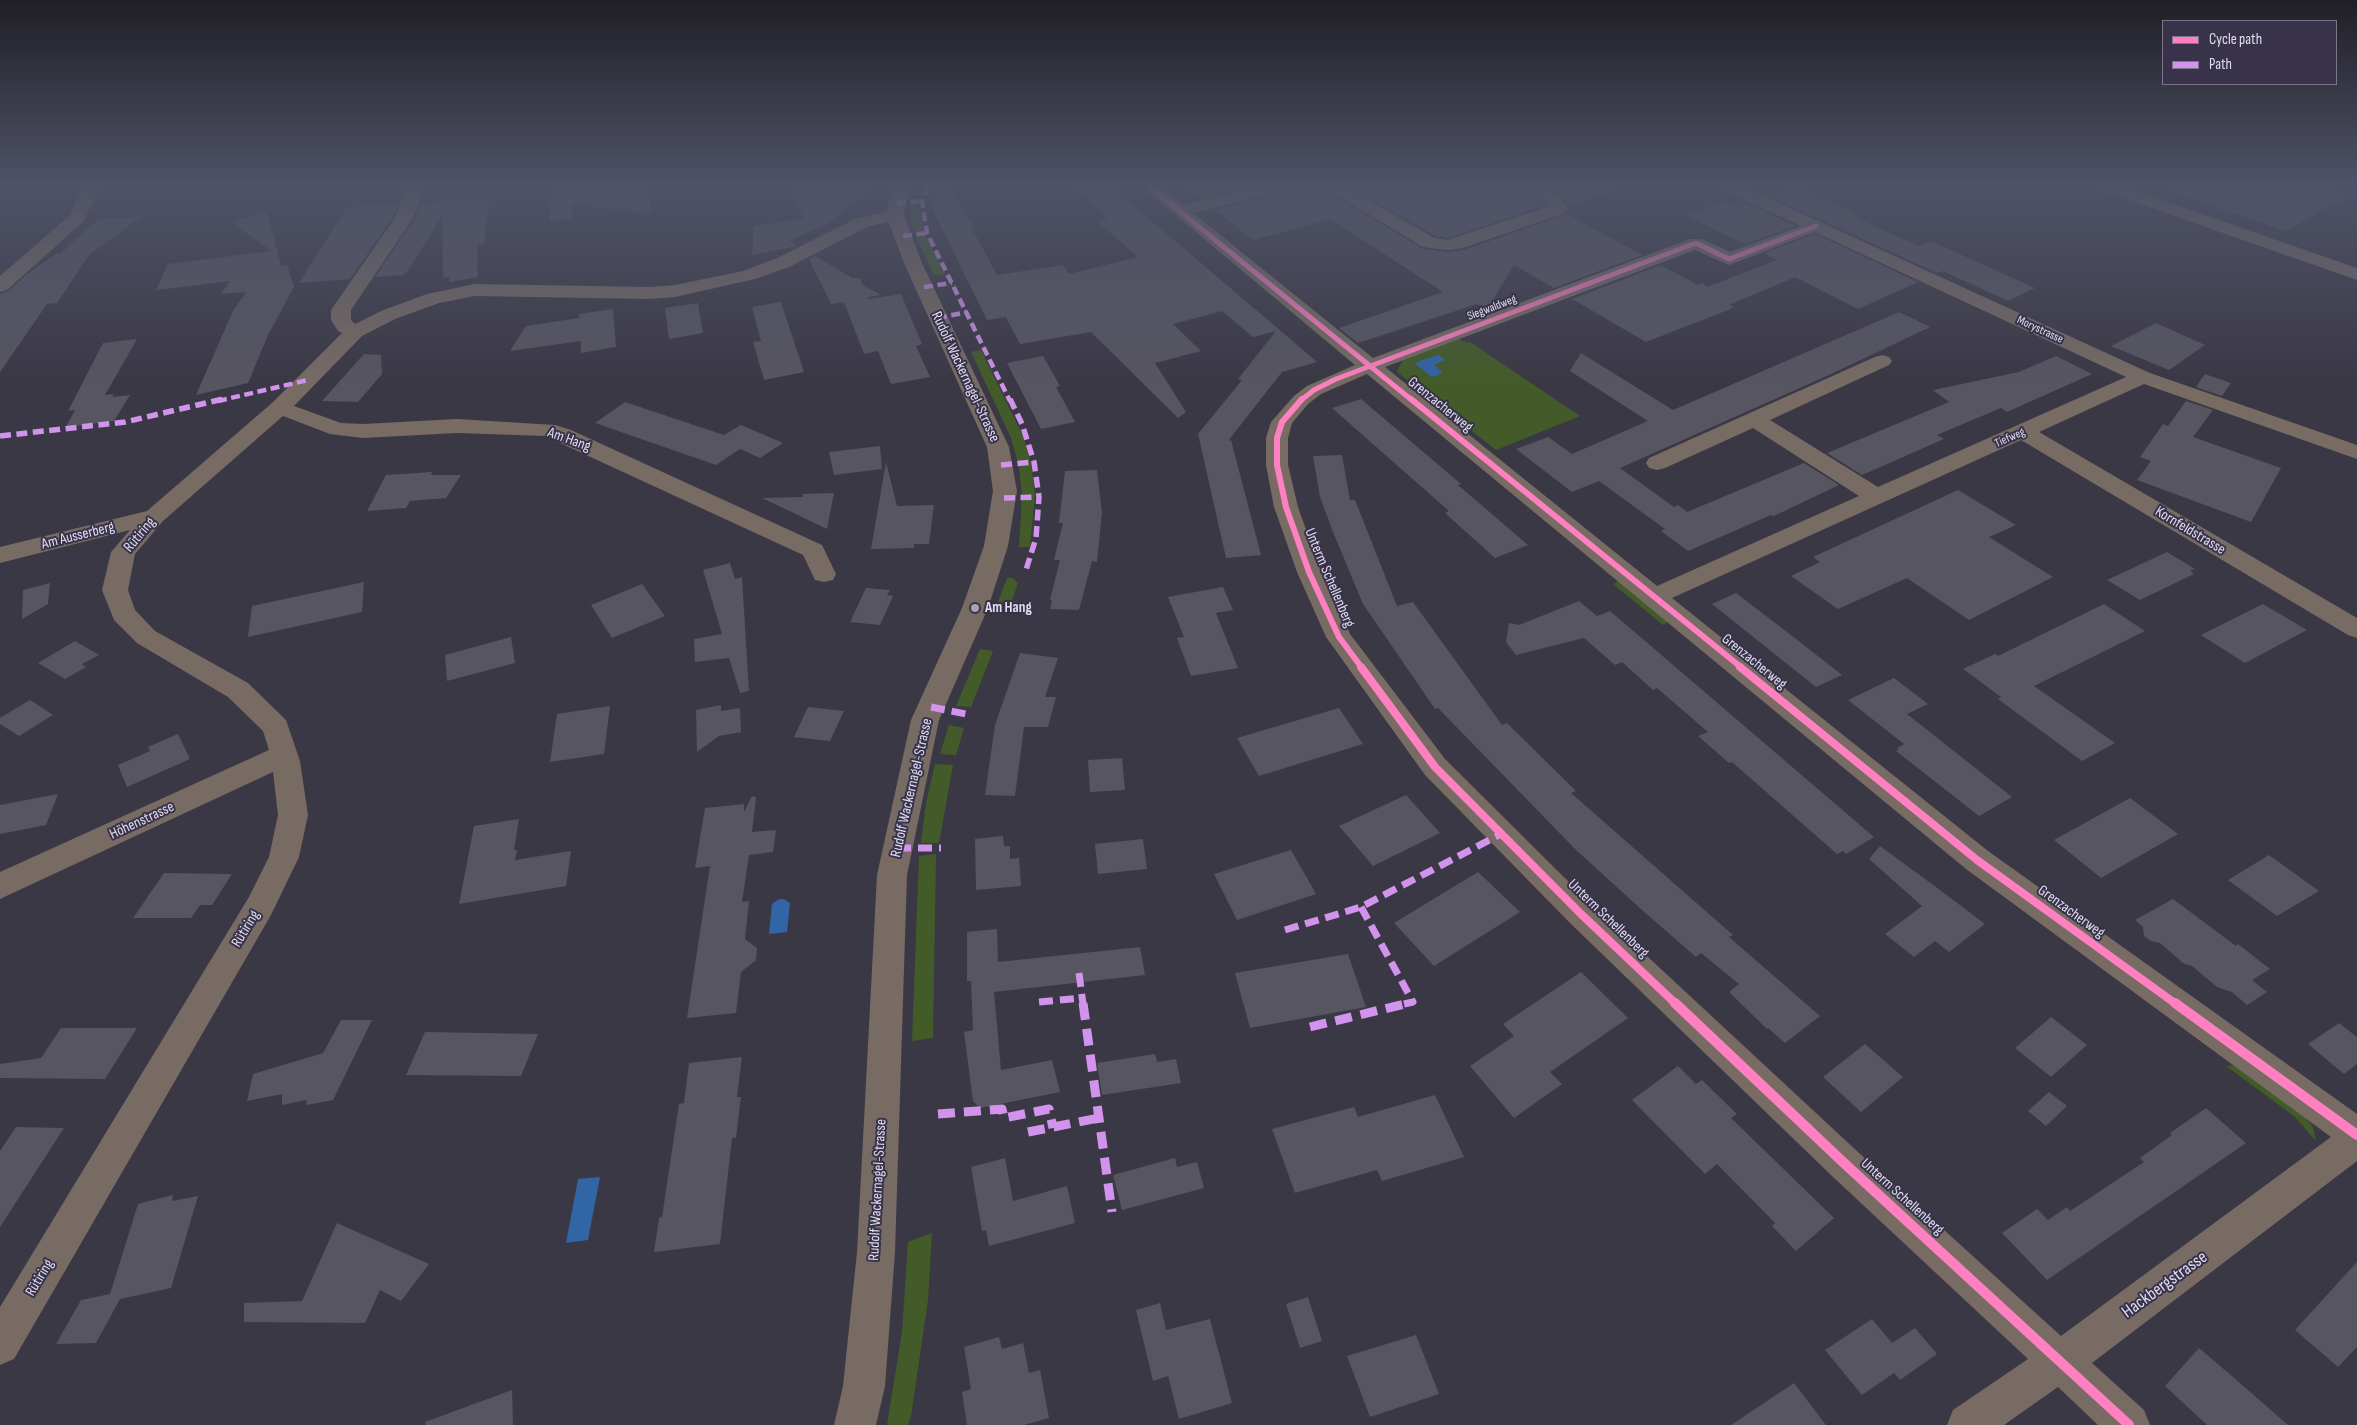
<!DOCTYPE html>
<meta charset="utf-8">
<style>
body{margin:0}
#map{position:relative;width:2357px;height:1425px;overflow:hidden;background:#3b3845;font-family:"Sofia Sans Condensed",sans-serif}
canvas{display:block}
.legend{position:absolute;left:2162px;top:20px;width:175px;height:65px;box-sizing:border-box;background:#38324b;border:1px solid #7b768c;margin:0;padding:6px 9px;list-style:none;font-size:15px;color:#e0dded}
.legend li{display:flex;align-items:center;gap:10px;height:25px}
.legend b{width:25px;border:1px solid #7b768c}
</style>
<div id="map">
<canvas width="2357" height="1425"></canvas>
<ul class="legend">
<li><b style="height:6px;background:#ff80c0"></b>Cycle path</li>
<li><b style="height:6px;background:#d193ec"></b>Path</li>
</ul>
</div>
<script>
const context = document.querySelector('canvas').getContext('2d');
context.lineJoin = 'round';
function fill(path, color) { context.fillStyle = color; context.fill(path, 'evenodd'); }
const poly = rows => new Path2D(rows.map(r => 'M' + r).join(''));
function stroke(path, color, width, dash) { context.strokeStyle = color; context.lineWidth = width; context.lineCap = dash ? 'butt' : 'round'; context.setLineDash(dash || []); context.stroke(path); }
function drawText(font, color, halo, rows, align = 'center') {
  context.font = font + ' "Sofia Sans Condensed",sans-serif'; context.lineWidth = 4; context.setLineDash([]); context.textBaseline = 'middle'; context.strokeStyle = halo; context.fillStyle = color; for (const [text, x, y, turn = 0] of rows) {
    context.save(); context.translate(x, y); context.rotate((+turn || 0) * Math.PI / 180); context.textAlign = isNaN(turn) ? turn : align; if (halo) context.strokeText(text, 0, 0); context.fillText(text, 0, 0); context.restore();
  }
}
fill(poly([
 [919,205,924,231,915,233,912,224,911,206],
 [925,235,945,274,934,275,916,237],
 [1456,337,1467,343,1470,342,1580,416,1496,450,1397,372,1404,357],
 [981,350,1024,438,1031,464,1035,495,1030,547,1019,547,1022,497,1019,466,1011,438,971,352],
 [1007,578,1013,578,1018,583,1010,606,997,605],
 [1619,581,1669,622,1663,625,1613,584],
 [980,649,993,651,971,707,956,706],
 [949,725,964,728,956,755,940,754],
 [935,764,953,765,939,843,921,843,926,803],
 [936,854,933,1038,912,1041,919,856],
 [2238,1065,2303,1114,2313,1127,2316,1141,2294,1116,2226,1066],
 [932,1233,928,1300,911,1416,908,1425,887,1425,902,1332,908,1242]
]), '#435b28');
fill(poly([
 [1438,355,1445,360,1434,365,1443,373,1432,377,1414,363],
 [779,899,784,899,790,903,787,932,769,934,772,904],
 [600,1177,588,1240,566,1243,578,1179]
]), '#3165a5');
fill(poly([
 [552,187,649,187,651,214,572,204,572,218,549,222],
 [789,187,875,187,835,217,836,219,790,241,797,246,752,255,754,226,804,218],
 [941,187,950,187,974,226,971,227,997,275,1063,265,1069,274,1138,257,1098,222,1108,220,1102,215,1106,214,1075,187,1112,187,1317,362,1282,372,1228,441,1231,440,1261,555,1226,558,1198,434,1242,380,1238,379,1276,331,1253,337,1222,311,1173,324,1201,351,1155,363,1186,412,1178,418,1091,332,1020,344,1006,317,987,320,931,206],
 [1186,187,1250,187,1201,199],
 [1286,187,1326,187,1329,193,1423,249,1448,252,1464,250,1567,214,1642,255,1554,288,1514,265,1487,310,1477,304,1358,343,1339,328,1443,292,1330,219,1253,240,1215,210,1282,193],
 [1350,187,1519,187,1522,193,1547,205,1448,238,1435,236],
 [1546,187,1613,187,1614,191,1569,206,1561,193],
 [1798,187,1857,213,1853,215,1863,219,1861,220,1919,246,1931,241,2035,288,2008,301,1943,271,1937,273,1769,196],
 [2167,187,2321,187,2349,196,2285,231,2166,190],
 [490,196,484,244,477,245,478,277,449,282,449,277,443,278,442,216,407,272,403,275,375,277,415,219,421,203],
 [1726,201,1739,207,1748,204,1796,226,1745,244,1685,215],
 [382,204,380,206,398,205,393,217,350,279,299,283,347,207],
 [267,210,281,266,287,265,294,287,268,335,248,383,196,395,233,311,246,292,221,294,230,281,156,290,168,264,271,251,231,222],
 [141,217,89,255,57,303,47,304,0,372,0,294,8,291,27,274,56,254,60,254,98,219],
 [1815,234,1918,282,1858,309,1795,277,1729,305,1734,307,1728,310,1646,342,1572,299,1661,265,1698,285,1702,283,1707,287,1777,260,1764,253],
 [815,256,852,278,860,278,863,285,881,295,868,297,869,299,901,294,922,344,916,346,930,377,891,384,878,351,864,354,844,302,831,304,809,259],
 [781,302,804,372,764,380,753,342,761,341,752,307],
 [698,303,703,333,669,339,665,308],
 [613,309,616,347,581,353,581,341,510,351,526,326,579,318,579,314],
 [1899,312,1930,327,1829,375,1620,468,1674,507,1678,505,1687,512,1804,463,1839,485,1774,516,1771,515,1688,551,1661,531,1665,529,1599,481,1572,492,1516,449,1548,437,1572,454,1648,421,1570,371,1581,353,1673,410],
 [2156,323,2205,345,2169,370,2111,346],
 [137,339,105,395,114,394,112,397,130,395,114,421,66,427,75,410,68,411,103,343],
 [364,354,381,355,382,374,358,402,322,401],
 [1043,356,1060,386,1056,387,1075,422,1041,429,1007,363],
 [2056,356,2092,374,2007,412,2001,408,1937,435,1944,439,1862,475,1827,453,1949,402,1933,390,2019,372],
 [2205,374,2231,383,2222,396,2196,387],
 [1361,399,1461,484,1458,485,1528,545,1495,558,1445,513,1449,511,1332,408],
 [2186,401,2213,410,2193,437,2281,468,2251,522,2137,480,2151,461,2140,457,2163,424,2168,426],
 [625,402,724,435,741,425,783,443,760,458,740,449,716,465,595,423],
 [880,446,882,469,834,475,829,452],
 [1342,455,1350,500,1355,500,1397,606,1413,602,1502,725,1507,723,1576,791,1571,793,1733,935,1729,937,1820,1016,1785,1043,1768,1028,1767,1029,1729,992,1739,984,1701,953,1696,957,1642,910,1576,850,1438,708,1435,709,1363,604,1333,532,1320,497,1313,456],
 [886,462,897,506,934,505,929,544,914,544,914,548,871,549],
 [1097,470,1102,512,1097,562,1092,561,1079,610,1050,609,1052,600,1050,600,1060,560,1054,560,1063,523,1059,523,1065,471],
 [432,472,431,475,461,475,446,498,410,501,406,508,367,511,386,475],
 [1958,490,2016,525,1989,537,2053,577,1969,620,1907,578,1838,609,1791,576,1820,562,1813,557],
 [834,493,827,529,762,498,803,497,803,494],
 [2167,552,2195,569,2190,571,2194,574,2140,600,2107,580],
 [730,563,735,579,742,577,749,691,740,693,729,658,695,662,694,639,722,634,703,570],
 [364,582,362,612,248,637,252,606],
 [50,583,48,604,22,619,23,590],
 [642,584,665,616,612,638,591,605],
 [1223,587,1233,610,1216,613,1238,668,1191,676,1177,638,1184,637,1168,597],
 [866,588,890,590,887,595,893,596,880,625,850,622],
 [1736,593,1800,642,1842,675,1816,687,1712,604],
 [1579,601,1597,616,1610,611,1874,837,1846,854,1843,851,1837,854,1732,762,1729,763,1698,736,1708,732,1657,688,1653,690,1622,662,1615,665,1584,638,1516,655,1506,642,1509,623,1519,625],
 [2104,604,2145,631,2034,686,2115,743,2082,761,1998,699,2001,697,1963,669,1995,654,1998,656],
 [2263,604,2307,630,2245,663,2201,635],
 [511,637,515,663,447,681,445,655],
 [75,641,99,655,82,664,86,667,65,679,38,663],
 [1020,653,1058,658,1045,697,1056,697,1048,727,1024,727,1015,796,985,795,995,725],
 [1894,678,1928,704,1907,714,2012,797,1979,816,1896,751,1899,749,1897,748,1904,744,1848,700],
 [30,700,53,715,19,736,0,724,0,718],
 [721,705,721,711,740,708,741,732,719,736,697,752,696,710],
 [610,706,604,754,550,762,557,714],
 [808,707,844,711,830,741,794,737],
 [1339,708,1363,744,1259,776,1237,738],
 [178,734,190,759,127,787,118,765,150,751,148,747],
 [1122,758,1125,790,1090,792,1088,760],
 [58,794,46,825,0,834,0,805],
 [1406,795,1440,833,1373,866,1339,826],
 [752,796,756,797,752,832,776,830,773,852,749,855,742,902,749,901,745,939,757,948,756,960,741,972,736,1013,687,1018,710,866,695,868,705,808,744,804,744,812],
 [2130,798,2178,834,2101,878,2054,840],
 [519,819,514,850,517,850,515,860,571,851,566,886,459,904,474,826],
 [1003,836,1004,846,1010,846,1010,859,1019,858,1021,886,976,890,975,839],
 [1143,839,1147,869,1098,874,1095,844],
 [1880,846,1936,887,1985,924,1949,952,1935,941,1914,957,1885,934,1922,906,1869,859],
 [1291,850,1316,894,1237,920,1214,874],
 [2269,855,2319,891,2277,916,2228,880],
 [1478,872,1520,912,1434,966,1394,923],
 [164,873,232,874,212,905,200,905,191,918,133,918],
 [2173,899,2236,946,2238,944,2270,969,2252,980,2267,992,2247,1005,2232,992,2217,987,2192,966,2183,963,2160,943,2151,941,2144,936,2143,927,2135,920],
 [997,929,998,962,1140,947,1145,975,994,992,1001,1070,1052,1060,1060,1092,980,1108,973,1101,964,1032,973,1030,971,981,967,981,967,932],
 [1348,954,1366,1007,1250,1028,1235,973],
 [1581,972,1628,1018,1550,1072,1562,1084,1514,1118,1470,1066,1514,1036,1503,1024],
 [2051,1017,2087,1045,2051,1077,2015,1048],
 [341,1020,372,1020,333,1100,307,1105,306,1100,282,1105,282,1094,247,1101,253,1074,323,1053],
 [2339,1023,2357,1037,2357,1064,2344,1074,2308,1044],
 [61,1028,137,1028,105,1079,0,1078,0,1064,41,1058],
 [425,1032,538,1034,521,1076,406,1075],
 [1865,1044,1903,1077,1861,1112,1823,1077],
 [1155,1054,1157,1062,1176,1059,1181,1083,1102,1095,1097,1063],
 [742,1057,737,1097,741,1097,736,1138,732,1138,720,1244,654,1252,659,1218,662,1217,679,1104,684,1103,689,1063],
 [1678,1066,1696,1084,1702,1080,1737,1114,1731,1118,1834,1218,1796,1251,1772,1226,1775,1223,1717,1164,1705,1174,1632,1100],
 [2049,1092,2067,1106,2046,1126,2028,1111],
 [1435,1095,1464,1157,1382,1181,1377,1170,1295,1193,1272,1129,1354,1107,1358,1117],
 [2206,1108,2246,1143,2047,1280,2002,1233,2037,1209,2048,1220,2067,1207,2070,1211,2144,1162,2140,1158,2172,1135,2170,1133],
 [16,1127,64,1128,0,1227,0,1151],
 [1005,1158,1013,1201,1067,1186,1075,1223,989,1246,986,1230,982,1231,971,1167],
 [1175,1158,1177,1167,1197,1162,1204,1188,1122,1210,1113,1175],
 [173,1195,172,1201,198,1196,171,1288,120,1299,96,1343,56,1344,81,1300,110,1294,138,1204],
 [337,1223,429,1264,401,1301,380,1290,365,1323,244,1322,244,1303,302,1301],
 [2357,1262,2357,1347,2338,1367,2295,1330],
 [1308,1297,1322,1341,1300,1348,1286,1304],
 [1160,1303,1166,1330,1210,1319,1232,1403,1179,1419,1168,1376,1153,1381,1136,1310],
 [1872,1319,1892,1343,1915,1328,1937,1354,1900,1380,1894,1373,1862,1395,1825,1350],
 [1416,1335,1439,1394,1370,1417,1347,1356],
 [999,1337,1002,1349,1023,1343,1029,1373,1040,1370,1049,1418,1024,1425,967,1425,962,1392,971,1389,964,1347],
 [2199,1348,2233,1377,2288,1425,2207,1425,2165,1386],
 [1794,1383,1826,1425,1731,1425],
 [512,1390,513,1425,426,1425,425,1422]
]), '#565560');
fill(poly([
 [83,187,99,187,84,221,7,290,0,292,0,276,70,215,83,187],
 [401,187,417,187,422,195,413,218,351,310,351,320,355,324,381,311,427,294,475,284,650,287,675,285,743,271,775,259,855,219,895,210,901,211,904,215,901,219,867,227,789,267,755,279,675,297,650,299,475,296,439,303,395,319,362,336,294,406,341,423,363,424,457,419,555,425,571,430,822,545,836,574,833,580,824,582,815,580,803,555,545,436,457,433,363,438,330,434,283,416,163,521,135,554,128,590,135,610,155,631,248,683,286,720,300,761,308,815,299,857,271,915,14,1359,0,1365,0,1307,249,897,269,857,278,815,273,772,0,899,0,872,269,750,263,731,228,697,137,643,114,620,102,590,111,552,130,530,0,563,0,547,147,511,272,403,342,333,338,331,331,320,331,310,395,218,404,195,401,187],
 [1142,187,1160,187,1183,205,1257,187,1284,187,1282,191,1193,213,1373,358,1690,239,1702,239,1730,252,1801,226,1725,191,1723,187,1744,187,2150,373,2357,445,2357,459,2144,384,2039,432,2357,618,2357,638,2348,635,2021,440,1672,598,1988,851,2357,1114,2357,1161,2092,1363,2144,1410,2150,1425,2098,1425,2058,1387,2004,1425,1947,1425,1953,1410,2028,1359,1832,1176,1570,923,1425,775,1326,637,1297,572,1274,507,1266,465,1266,438,1271,422,1294,396,1307,386,1355,365,1142,187],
 [1815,232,2126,377,1878,487,1770,420,1889,365,1892,361,1889,357,1882,355,1875,357,1649,458,1646,463,1649,468,1657,470,1665,468,1753,428,1859,496,1657,586,1385,367,1695,250,1729,265,1815,232],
 [1367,374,1966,869,2331,1137,2061,1336,1858,1152,1592,905,1445,759,1350,634,1321,572,1298,507,1288,465,1288,438,1292,423,1308,404,1321,394,1367,374],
 [1328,187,1347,187,1434,238,1448,240,1550,206,1548,203,1523,191,1521,187,1542,187,1560,195,1568,209,1565,213,1463,248,1448,250,1423,247,1330,191,1328,187],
 [2101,187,2124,187,2357,268,2357,280,2103,191,2101,187]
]), '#776b64');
fill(poly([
 [896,187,912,187,906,203,904,215,922,263,1009,447,1017,491,1008,546,988,608,939,720,907,875,895,1252,885,1386,876,1425,834,1425,843,1386,857,1252,877,875,911,720,962,608,984,546,993,491,987,447,904,263,886,215,888,203,896,187]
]), '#776b64');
stroke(poly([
 [929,187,922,201,927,233,1010,401],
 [897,203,922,201],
 [903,236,927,233],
 [924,287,952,283],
 [938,318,967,312],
 [218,401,308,380]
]), '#d193ec', 4.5, [9, 4.5]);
stroke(poly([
 [1010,399,1022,424,1034,462,1039,497,1036,538,1025,573],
 [0,436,125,422,223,399],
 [1001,465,1034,462],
 [1004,498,1039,497]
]), '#d193ec', 5.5, [11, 5.5]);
stroke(poly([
 [931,707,971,715],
 [897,848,941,848],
 [1361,907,1413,1002,1404,1004],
 [1285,930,1361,907,1501,834],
 [1079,973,1083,1004],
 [1039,1002,1082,998]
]), '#d193ec', 7, [14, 7]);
stroke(poly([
 [1083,1003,1112,1212],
 [1310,1027,1409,1003],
 [938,1114,1002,1109,1004,1118,1049,1109,1053,1128],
 [1028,1132,1099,1118]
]), '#d193ec', 9, [17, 9]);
stroke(poly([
 [1150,187,1413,401],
 [1300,401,1314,390,1336,379,1696,243,1729,259,1816,226]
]), '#ff80c0', 5);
stroke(poly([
 [1302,399,1282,422,1277,438,1277,465,1286,507,1309,572,1339,637,1362,668],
 [1411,399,1742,668]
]), '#ff80c0', 6);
stroke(poly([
 [1361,667,1435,767,1581,914,1676,1004],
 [1740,667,1977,860,2176,1004]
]), '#ff80c0', 8);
stroke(poly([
 [1675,1003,1845,1164,2129,1425],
 [2175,1003,2357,1135]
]), '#ff80c0', 10);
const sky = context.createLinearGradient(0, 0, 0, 386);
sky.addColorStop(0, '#201f26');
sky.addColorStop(0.48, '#4f5368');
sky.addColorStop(1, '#4f536800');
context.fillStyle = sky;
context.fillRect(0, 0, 2357, 386);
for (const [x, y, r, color] of [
 [975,608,5,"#a6a3b2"]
]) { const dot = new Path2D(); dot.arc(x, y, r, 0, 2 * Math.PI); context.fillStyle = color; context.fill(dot); stroke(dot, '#38324b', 2); }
drawText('12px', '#e0dded', '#38324b', [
 ["Siegwaldweg",1492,308,-21],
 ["Morystrasse",2040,330,25],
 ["Tiefweg",2010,438,-24]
]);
drawText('15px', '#e0dded', '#38324b', [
 ["Rudolf Wackernagel-Strasse",965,377,65],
 ["Grenzacherweg",1440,405,39],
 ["Am Hang",569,440,20],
 ["Kornfeldstrasse",2190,531,31],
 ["Rütiring",140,535,-50],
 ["Am Ausserberg",78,536,-14],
 ["Unterm Schellenberg",1329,578,67],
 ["Grenzacherweg",1754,662,39],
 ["Rudolf Wackernagel-Strasse",912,788,-77],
 ["Höhenstrasse",142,821,-25],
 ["Grenzacherweg",2071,912,36],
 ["Unterm Schellenberg",1608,919,44],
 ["Rütiring",246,929,-59],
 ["Rudolf Wackernagel-Strasse",878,1190,-87],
 ["Unterm Schellenberg",1902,1197,42],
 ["Rütiring",40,1278,-59]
]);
drawText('bold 15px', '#e0dded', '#38324b', [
 ["Am Hang",985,608]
], 'left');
drawText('18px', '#e0dded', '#38324b', [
 ["Hackbergstrasse",2165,1285,-36]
]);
</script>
